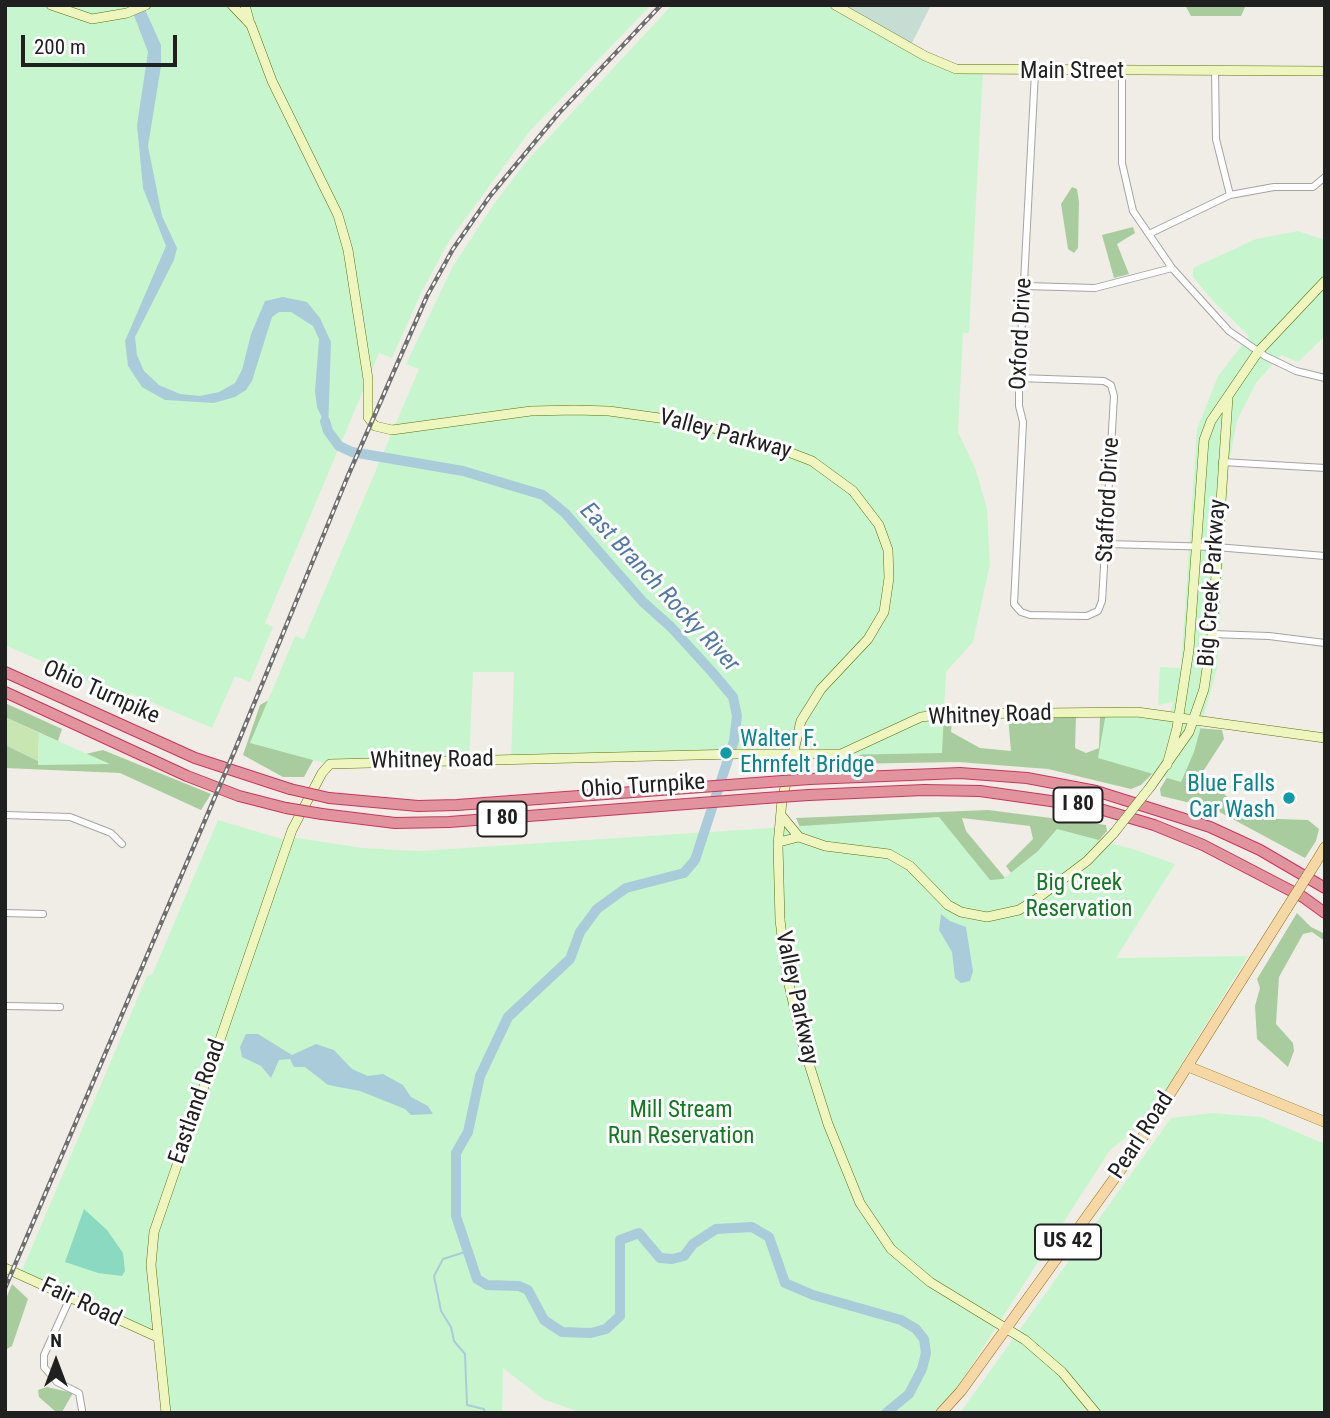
<!DOCTYPE html>
<style>
body{margin:0}
#map{position:relative;width:1330px;height:1418px;overflow:hidden;background:#f0ede7;font-family:"Roboto Condensed",sans-serif}
canvas{display:block}
.frame{position:absolute;inset:0;border:7px solid #202020;pointer-events:none}
.north{position:absolute;left:21px;top:1327px;width:70px;height:70px;-webkit-text-stroke:5px #fff;paint-order:stroke;rotate:0deg;font-size:19px;font-weight:700;line-height:28px;text-align:center;color:#202020}
.north::after{content:'';display:block;margin:auto;width:24px;height:32px;background:#202020;clip-path:polygon(50% 0,100% 100%,50% 72%,0 100%)}
.scale{position:absolute;left:21px;top:35px;width:156px;height:32px;box-sizing:border-box;border:4px solid #202020;border-top:0;padding-left:9px;font-size:21px;line-height:24px;white-space:nowrap;color:#202020;-webkit-text-stroke:5px #fff;paint-order:stroke}
</style>
<div id="map">
<canvas width="1330" height="1418"></canvas>
<div class="frame"></div>
<div class="north">N</div>
<div class="scale">200 m</div>
</div>
<script>
const context = document.querySelector('canvas').getContext('2d');
context.lineJoin = 'round';
function fill(path, color) { context.fillStyle = color; context.fill(path, 'evenodd'); }
const poly = rows => new Path2D(rows.map(r => 'M' + r).join(''));
function stroke(path, color, width, dash) { context.strokeStyle = color; context.lineWidth = width; context.lineCap = dash ? 'butt' : 'round'; context.setLineDash(dash || []); context.stroke(path); }
function drawText(font, color, halo, rows, align = 'center') {
  context.font = font + ' "Roboto Condensed",sans-serif'; context.lineWidth = 6; context.setLineDash([]); context.textBaseline = 'middle'; context.strokeStyle = halo; context.fillStyle = color; for (const [text, x, y, turn = 0] of rows) {
    context.save(); context.translate(x, y); context.rotate((+turn || 0) * Math.PI / 180); context.textAlign = isNaN(turn) ? turn : align; if (halo) context.strokeText(text, 0, 0); context.fillText(text, 0, 0); context.restore();
  }
}
fill(poly([
 [5,717,39,733,38,761,5,745]
]), '#c7e6b1');
fill(poly([
 [1185,5,1246,5,1241,16,1191,16],
 [1072,187,1077,189,1079,202,1078,248,1074,253,1068,249,1061,204],
 [1133,227,1135,233,1117,244,1129,274,1114,278,1102,235],
 [288,689,316,755,304,777,283,777,243,755,260,705],
 [5,703,62,729,58,741,5,717],
 [1100,716,1131,717,1161,765,1141,785,1131,789,1048,769,958,762,843,764,928,720,952,718,951,732,980,748,1011,751,1008,717,1076,717,1075,748,1086,753,1099,748],
 [1197,728,1222,730,1224,739,1202,773,1241,810,1278,819,1308,820,1319,829,1316,841,1305,858,1212,808,1161,796,1160,789],
 [5,745,38,761,38,765,103,750,211,794,201,810,120,773,5,768],
 [988,810,1106,825,1107,831,1088,853,1029,897,1006,866,1033,839,1030,826,962,818,966,831,1021,897,802,832,796,818],
 [1297,913,1311,927,1325,934,1325,941,1312,932,1303,934,1279,977,1276,1024,1293,1043,1294,1051,1288,1067,1257,1039,1255,1006,1260,988,1257,979],
 [12,1284,28,1299,12,1346,5,1350,5,1301],
 [47,1387,73,1393,62,1412,56,1412,39,1397,38,1390]
]), '#a9cc9e');
fill(poly([
 [838,5,931,5,911,45]
]), '#c5ddd3');
fill(poly([
 [5,5,651,5,529,132,449,241,421,293,392,358,379,353,265,623,273,627,250,682,235,676,212,728,130,693,130,700,5,645],
 [672,5,833,5,955,72,983,72,969,333,963,333,958,432,976,470,987,509,990,564,973,642,946,672,942,753,511,761,514,672,473,672,469,762,324,763,250,743,295,636,304,639,419,369,406,364,453,266,494,204,525,163],
 [1298,231,1325,240,1325,336,1298,362,1281,355,1256,383,1237,421,1229,463,1217,668,1194,752,1181,782,1098,758,1106,713,1169,716,1173,702,1158,705,1160,667,1181,668,1197,429,1218,376,1249,336,1214,302,1193,277,1193,268,1256,239],
 [39,733,58,741,110,764,38,765],
 [939,817,990,880,1003,879,1038,851,1057,829,1133,849,1175,864,1116,958,1248,956,1177,1071,1183,1077,1161,1111,1110,1150,941,1413,582,1413,543,1399,503,1368,502,1413,165,1413,157,1339,20,1275,147,976,152,975,218,820,289,841,291,837,363,848,418,851],
 [1212,1113,1261,1117,1325,1144,1325,1413,960,1413,1171,1118]
]), '#c7f6ce');
fill(poly([
 [84,1209,107,1230,123,1253,125,1271,122,1276,98,1273,65,1262]
]), '#8ad9c0');
fill(poly([
 [130,5,143,5,161,45,161,66,148,146,162,216,177,248,174,260,135,337,137,355,144,371,159,385,180,394,200,396,219,392,235,383,242,370,251,334,265,301,283,297,307,302,320,318,331,342,328,431,317,407,315,391,319,339,313,326,291,312,279,312,272,317,252,381,246,390,235,397,214,403,165,400,142,387,128,366,125,341,166,246,143,188,137,125,148,52],
 [941,914,950,921,966,927,973,971,970,981,961,983,955,978,952,952,939,930],
 [246,1034,258,1034,292,1055,316,1044,334,1050,352,1069,368,1076,383,1074,403,1085,411,1097,428,1106,433,1114,411,1115,405,1109,360,1091,328,1085,305,1067,294,1067,290,1059,279,1060,271,1078,261,1066,242,1057,240,1047]
]), '#aaccda');
stroke(poly([
 [465,1252,443,1259,434,1276,441,1311,451,1327,454,1341,465,1354,467,1405,484,1409,485,1413]
]), '#aaccda', 2);
stroke(poly([
 [325,421,328,431,339,446,352,452,463,471,543,495,565,513,643,602,671,627,712,672,733,697,737,716,734,741,695,860,684,873,626,888,597,909,580,932,570,959,508,1017,480,1076,468,1132,456,1153,456,1216,477,1279,487,1285,519,1286,528,1290,544,1320,562,1332,591,1333,606,1329,620,1316,620,1240,639,1233,660,1258,672,1259,684,1256,693,1244,716,1229,752,1227,769,1237,785,1283,813,1295,901,1320,916,1329,924,1339,926,1353,922,1369,909,1394,886,1413]
]), '#aaccda', 10);
const street = poly([
 [1215,70,1216,139,1230,195],
 [1122,71,1122,163,1133,211,1172,268,1229,331,1265,356,1296,371,1325,378],
 [1149,234,1230,195,1274,187,1313,187,1325,177],
 [1025,286,1095,288,1172,268],
 [1019,378,1104,381,1111,385,1114,396,1102,601,1098,611,1087,616,1030,615,1021,612,1014,604,1023,422,1019,406,1019,378,1035,72],
 [1222,462,1325,468],
 [1107,544,1216,547,1325,556],
 [1212,634,1269,636,1325,643],
 [5,815,70,817,111,833,122,844],
 [5,913,43,914],
 [5,1006,60,1007],
 [70,1298,44,1355,44,1367,57,1382,79,1393,82,1410]
]);
const secondary = poly([
 [51,5,92,19,127,13,146,5],
 [232,5,251,25,272,81,338,215,348,250,368,379,368,417,375,426,392,430,531,411,575,410,609,411,688,422,752,438,812,461,853,491,879,525,888,550,889,578,884,612,868,639,821,689,801,721,782,800,778,845,780,920,787,976,803,1045,828,1124,860,1203,891,1249,930,1282,1025,1340,1062,1372,1096,1413],
 [245,5,250,24],
 [835,5,925,56,956,69,1325,71],
 [1167,765,1177,728,1189,650,1204,440,1211,421,1258,352,1325,281],
 [1151,786,1189,732,1204,689,1212,634,1228,398],
 [781,815,799,837,825,846,889,854,910,866,948,905,961,912,987,917,1019,910,1038,898,1087,861,1114,833],
 [779,842,799,837],
 [5,1268,157,1337],
 [166,1413,151,1265,154,1232,292,830,322,773,330,764,737,754,841,754,921,717,947,714,1137,712,1325,738]
]);
const primary = poly([
 [1316,862,1325,847],
 [1187,1066,1325,1122],
 [941,1413,961,1391,1132,1154,1287,908]
]);
const highway = poly([
 [5,672,195,758,290,789],
 [5,692,187,776,239,796,286,808],
 [810,779,960,773,1027,778,1096,791,1210,827,1260,850,1325,888],
 [809,795,924,790,980,791,1093,807,1154,825,1203,845,1303,897,1325,913],
 [329,798,418,806,457,805,769,782],
 [322,814,395,823,449,822,766,798]
]);
stroke(street, '#a4a4a4', 8);
stroke(secondary, '#60710d', 10);
stroke(primary, '#916d0a', 11);
stroke(highway, '#cf325e', 12);
stroke(street, '#fff', 6);
stroke(secondary, '#eff5bf', 9);
stroke(primary, '#f6d8a6', 10);
stroke(highway, '#e1949e', 10);
const rail = poly([
 [5,1288,235,750,347,478,427,296,453,249,490,196,558,114,661,5]
]);
stroke(rail, '#6e6e6e', 4.5);
stroke(rail, '#fff', 2, [5]);
const secondaryBridge = poly([
 [1114,833,1151,786]
]);
const primaryBridge = poly([
 [1287,908,1316,862]
]);
const highwayBridge = poly([
 [769,782,810,779],
 [290,789,329,798],
 [766,798,809,795],
 [286,808,322,814]
]);
stroke(secondaryBridge, '#60710d', 10, []);
stroke(primaryBridge, '#916d0a', 11, []);
stroke(highwayBridge, '#cf325e', 12, []);
stroke(secondaryBridge, '#eff5bf', 9);
stroke(primaryBridge, '#f6d8a6', 10);
stroke(highwayBridge, '#e1949e', 10);
for (const [x, y, r, color] of [
 [726,753,7,"#0f9aa8"],
 [1289,798,7,"#0f9aa8"]
]) { const dot = new Path2D(); dot.arc(x, y, r, 0, 2 * Math.PI); context.fillStyle = color; context.fill(dot); stroke(dot, '#fff', 2.5); }
for (const [x, y, w] of [
 [1078,805,49],
 [502,819,49],
 [1068,1242,66]
]) { const box = new Path2D(); box.roundRect(x - w / 2, y - 17.5, w, 35, 5); context.fillStyle = '#fff'; context.fill(box); stroke(box, '#202020', 2); }
drawText('bold 21px', '#202020', null, [
 ["I 80",1078,805],
 ["I 80",502,819],
 ["US 42",1068,1242]
]);
drawText('23px', '#202020', '#fff', [
 ["Main Street",1072,72],
 ["Oxford Drive",1022,334,-87],
 ["Valley Parkway",725,435,15],
 ["Stafford Drive",1109,500,-87],
 ["Big Creek Parkway",1213,583,-86],
 ["Ohio Turnpike",101,693,24],
 ["Whitney Road",990,716,-2],
 ["Whitney Road",432,761,-1],
 ["Ohio Turnpike",643,787,-4],
 ["Valley Parkway",796,998,78],
 ["Eastland Road",198,1102,-71],
 ["Pearl Road",1142,1136,-57],
 ["Fair Road",81,1303,25]
]);
drawText('23px', '#0d838f', '#fff', [
 ["Walter F.",740,740],
 ["Ehrnfelt Bridge",740,766],
 ["Blue Falls",1275,785,"right"],
 ["Car Wash",1275,811,"right"]
], 'left');
drawText('23px', '#137822', '#fff', [
 ["Big Creek",1079,884],
 ["Reservation",1079,910],
 ["Mill Stream",681,1111],
 ["Run Reservation",681,1137]
]);
drawText('italic 24px', '#5278a9', '#fff', [
 ["East Branch Rocky River",659,588,47]
]);
</script>
